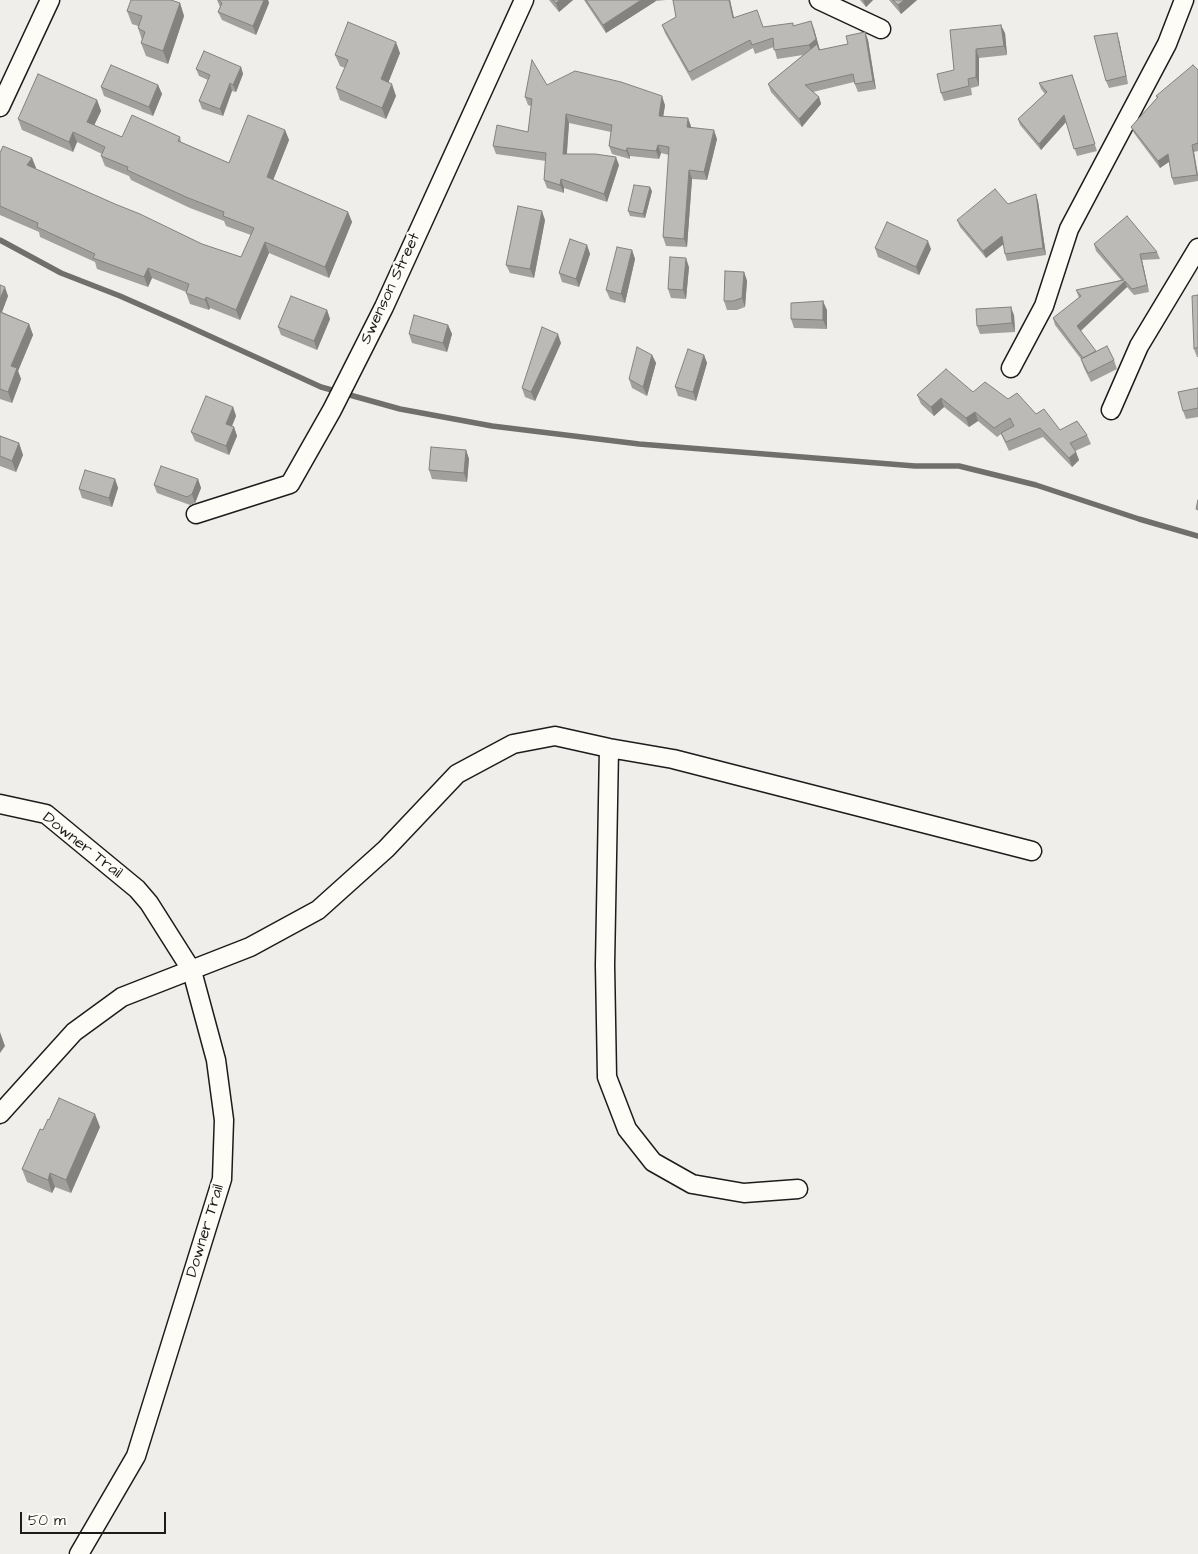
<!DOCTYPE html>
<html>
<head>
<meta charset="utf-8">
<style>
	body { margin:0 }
	#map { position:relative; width:1198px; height:1554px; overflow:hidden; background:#f0eeea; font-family:"Architects Daughter",sans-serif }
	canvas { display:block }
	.scale { position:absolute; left:20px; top:1512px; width:146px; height:22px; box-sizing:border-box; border:2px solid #1c1c1c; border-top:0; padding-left:6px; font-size:15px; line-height:18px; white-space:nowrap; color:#1c1c1c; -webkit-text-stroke:4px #fdfcf7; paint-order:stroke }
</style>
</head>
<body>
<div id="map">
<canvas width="1198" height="1554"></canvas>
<div class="scale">50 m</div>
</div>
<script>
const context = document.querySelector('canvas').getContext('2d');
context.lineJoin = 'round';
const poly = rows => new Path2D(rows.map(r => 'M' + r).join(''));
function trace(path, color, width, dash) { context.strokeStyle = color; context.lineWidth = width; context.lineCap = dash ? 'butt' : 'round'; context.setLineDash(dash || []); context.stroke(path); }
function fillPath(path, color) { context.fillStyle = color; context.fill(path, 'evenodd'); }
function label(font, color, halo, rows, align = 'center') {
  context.font = font + ' "Architects Daughter",sans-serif'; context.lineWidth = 4.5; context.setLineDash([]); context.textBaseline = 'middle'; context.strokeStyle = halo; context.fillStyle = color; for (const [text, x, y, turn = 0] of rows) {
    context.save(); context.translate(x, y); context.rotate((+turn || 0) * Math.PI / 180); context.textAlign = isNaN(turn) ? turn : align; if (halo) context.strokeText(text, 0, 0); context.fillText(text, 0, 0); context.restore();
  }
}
trace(poly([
	[0,240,61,273,120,296,179,322,321,387,400,409,492,426,639,444,915,466,959,466,1036,485,1139,519,1198,536]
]), '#706f6d', 5.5);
const street = poly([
	[819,0,881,29],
	[0,107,50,0],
	[1011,368,1044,306,1069,229,1167,44,1184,0],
	[1111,410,1139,346,1198,248],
	[196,514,290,484,332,410,384,307,524,0],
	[609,748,605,965,607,1077,627,1129,653,1162,692,1184,744,1193,798,1189],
	[0,804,46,814,137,889,149,903,192,971,216,1060,224,1120,222,1179,136,1456,79,1554],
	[0,1114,74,1032,122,997,250,947,318,910,386,849,457,774,513,744,555,736,609,748,673,759,1032,851]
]);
trace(street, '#1c1c1c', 21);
trace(street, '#fdfcf7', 18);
fillPath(poly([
	[217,0,268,0,269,3,256,35,222,20,218,12,220,7],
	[549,0,573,0,559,12],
	[584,0,666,0,656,1,606,33],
	[673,0,730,0,734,18,763,27,794,26,814,29,820,50,848,44,865,32,868,40,876,89,858,92,854,82,813,92,819,97,821,104,802,127,771,92,768,84,803,55,777,59,774,47,755,54,753,48,692,81,665,33,662,25,676,17],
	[860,0,873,0,866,7],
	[889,0,917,0,901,14],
	[180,3,184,16,168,64,146,56,141,43,142,40,138,28,138,26,132,24,127,11],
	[950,30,1005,33,1007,55,979,58,979,86,971,88,972,95,944,101,941,93,954,70],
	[1119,40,1128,84,1109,88,1106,81],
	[400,53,388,83,396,96,386,119,340,100,336,88,345,68,340,66,335,55],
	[241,67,243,74,236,92,232,91,223,116,202,109,199,101,208,80,199,76,196,69],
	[1198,70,1198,151,1194,152,1198,174,1198,181,1174,185,1172,178,1169,162,1160,168,1134,133,1131,127,1157,98,1156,96],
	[1072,75,1097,151,1077,156,1066,122,1041,150,1020,125,1018,119,1045,94,1041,89,1039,83],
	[158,85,162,94,153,116,104,96,101,87],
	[547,85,665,105,663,116,691,126,691,128,717,139,707,180,692,179,687,247,666,246,663,237,669,155,661,153,659,159,630,156,630,159,612,154,609,146,611,132,569,123,567,154,619,165,607,202,564,188,564,193,547,188,544,180,546,161,496,154,493,146,528,132,531,106,528,105,525,97],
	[97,100,101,111,94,125,122,137,180,137,181,142,229,163,285,130,289,140,273,180,348,212,352,222,329,278,269,253,240,320,210,308,209,310,190,304,186,293,186,292,152,278,148,287,97,269,95,262,40,237,39,232,0,215,0,153,32,158,36,168,36,169,202,244,241,257,251,235,226,226,224,221,190,208,131,180,129,176,105,166,101,156,102,154,77,142,73,152,22,130,18,119],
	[652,191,645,218,630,216,628,211],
	[1038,201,1046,255,1007,261,1005,254,1003,244,986,258,960,227,957,220,1008,204],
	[545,220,534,278,510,273,506,265],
	[1094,244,1157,252,1160,259,1142,260,1149,292,1134,295,1127,287,1081,331,1096,352,1114,360,1117,369,1091,382,1084,368,1081,359,1055,325,1053,318,1079,298,1076,290,1121,280,1096,251],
	[587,245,590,254,579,287,562,282,559,273],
	[875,248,931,249,919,275,878,257],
	[632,250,635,259,625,303,610,299,606,290],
	[689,267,686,299,671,298,668,289],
	[744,272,747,281,745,307,737,310,727,310,724,301],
	[0,285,8,296,2,312,29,324,33,335,18,371,21,379,12,403,0,399],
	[1198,295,1198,357,1197,357,1194,349],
	[327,310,330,319,317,350,281,335,278,327],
	[827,310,827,329,794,328,791,319],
	[1014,315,1015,332,980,334,977,326],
	[448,325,452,334,447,352,412,343,409,334],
	[561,343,535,401,525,397,522,388],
	[652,355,656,363,647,396,632,388,629,379],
	[704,355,707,363,696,401,678,396,675,387],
	[1198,388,1198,417,1186,419,1183,411],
	[973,392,1008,399,1036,414,1060,430,1087,435,1091,444,1075,451,1079,460,1072,467,1043,437,1009,451,1001,434,997,437,978,421,969,427,944,407,934,416,921,404,917,395],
	[233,407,236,416,232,426,234,427,237,436,229,455,195,441,191,432],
	[0,436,19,443,23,455,16,472,0,466],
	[466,450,469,459,467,482,432,479,429,470],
	[115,479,118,488,112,507,82,498,79,489],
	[198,479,201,488,195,503,190,505,157,493,154,485],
	[49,1120,100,1127,71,1193,55,1187,52,1193,27,1182,22,1169,43,1130]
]), '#a1a09d');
fillPath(poly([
	[264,0,268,0,269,3,256,35,253,26],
	[560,0,573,0,559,12,556,3],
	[641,0,655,0,656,1,606,33,603,25],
	[729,0,730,0,736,27,733,18],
	[863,0,873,0,866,7],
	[904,0,917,0,901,14,898,5],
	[180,3,184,16,168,64,163,51],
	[811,21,814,29,822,58,812,54,809,45],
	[1001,25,1005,33,1007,55,1004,46],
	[865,32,868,40,876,89,873,81],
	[1117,33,1119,40,1128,84,1126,76],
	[396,42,400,53,385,91,381,79],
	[976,49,979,58,979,86,976,77],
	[241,67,243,74,236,92,233,85],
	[230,83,232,91,223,116,220,109],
	[392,84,396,96,386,119,382,108],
	[158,85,162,94,153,116,149,107],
	[662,96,665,105,662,125,659,116],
	[819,97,821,104,802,127,799,119],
	[97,100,101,111,91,132,87,122],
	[566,114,569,123,566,162,563,154],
	[1064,115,1066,122,1041,150,1039,144],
	[688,118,691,126,690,136,687,127],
	[285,130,289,140,270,188,267,177],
	[714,130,717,139,707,180,704,172],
	[73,132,77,142,73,152,69,142],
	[658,145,661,153,659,159,656,151],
	[1192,145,1194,152,1198,178,1197,175],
	[627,148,630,156,630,159,626,151],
	[1168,154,1170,161,1160,168,1158,161],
	[616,157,619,165,607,202,604,194],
	[32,158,36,168,31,175,27,165],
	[689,170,692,179,687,247,684,239],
	[561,179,564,188,564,193,560,185],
	[650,187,652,191,645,218,643,214],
	[1036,194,1038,201,1046,255,1043,248],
	[542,211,545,220,534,278,530,269],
	[348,212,352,222,329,278,325,267],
	[1002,236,1005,243,986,258,983,251],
	[928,241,931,249,919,275,916,267],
	[265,242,269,253,240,320,236,310],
	[587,245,590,254,579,287,576,279],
	[632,250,635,259,625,303,621,294],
	[1140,254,1142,260,1149,292,1147,285],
	[686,258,689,267,686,299,683,290],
	[148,268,152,278,148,287,144,277],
	[744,272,747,281,745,307,742,298],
	[1125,281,1127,287,1079,332,1077,326],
	[5,287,8,296,0,317,0,299],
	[206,297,210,308,209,310,205,300],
	[823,301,827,310,827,329,823,320],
	[1011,307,1014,315,1015,332,1012,323],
	[327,310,330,319,317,350,314,341],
	[29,324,33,335,18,371,21,379,12,403,8,392,11,366],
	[448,325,452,334,447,352,443,343],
	[558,334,561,343,535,401,531,392],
	[652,355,656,363,647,396,643,387],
	[704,355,707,363,696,401,693,392],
	[941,398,944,407,934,416,931,407],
	[233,407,236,416,229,433,226,424],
	[975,412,978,421,969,427,966,418],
	[234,427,237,436,229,455,226,446],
	[19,443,23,455,16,472,12,461],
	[466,450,469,459,467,482,464,473],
	[1076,452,1079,460,1072,467,1069,458],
	[115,479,118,488,112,507,109,498],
	[198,479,201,488,195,503,192,494],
	[0,1032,5,1046,0,1053],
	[95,1114,100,1127,71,1193,66,1180],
	[50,1173,55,1187,52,1193,48,1180]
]), '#83827f');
const building = poly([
	[131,0,171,0,180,3,163,51,141,43,145,32,138,28,142,16,127,11,131,0],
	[219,0,264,0,253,26,218,12,222,3,219,0],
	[553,0,560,0,556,3,553,0],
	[586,0,641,0,603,25,586,0],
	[673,0,729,0,733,18,757,10,763,27,793,23,793,26,811,21,816,39,809,45,774,50,773,38,752,45,750,40,689,72,662,25,676,17,673,0],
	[893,0,904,0,898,5,893,0],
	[348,22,396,42,381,79,392,84,382,108,336,88,348,60,335,55,348,22],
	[1001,25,1004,46,976,49,976,77,968,79,969,86,941,93,937,74,954,70,950,30,1001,25],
	[865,32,873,81,855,84,853,74,805,85,819,97,799,119,768,84,817,44,819,50,848,44,846,36,865,32],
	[1117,33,1126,76,1106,81,1094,36,1117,33],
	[204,51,241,67,233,85,230,83,220,109,199,101,210,75,196,69,204,51],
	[532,60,547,85,575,71,621,82,662,96,659,116,688,118,687,127,714,130,704,172,689,170,684,239,663,237,669,147,658,145,656,151,627,148,626,151,609,146,612,125,566,114,563,154,595,154,616,157,604,194,561,179,560,185,544,180,546,153,493,146,497,125,528,132,532,99,525,97,532,60],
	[111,65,158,85,149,107,101,87,111,65],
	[1193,65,1198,70,1198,143,1192,145,1197,175,1172,178,1168,154,1158,161,1131,127,1158,97,1156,96,1193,65],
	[38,74,97,100,87,122,122,137,132,115,180,137,178,141,229,163,248,115,285,130,267,177,348,212,325,267,265,242,236,310,206,297,205,300,186,293,189,284,148,268,144,277,93,258,95,254,37,227,38,223,0,206,0,153,3,146,32,158,27,165,115,204,140,214,202,244,241,257,254,228,223,216,224,212,186,197,127,170,128,167,101,156,105,147,73,132,69,142,18,119,38,74],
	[1072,75,1095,144,1074,149,1064,115,1039,144,1018,119,1047,92,1039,83,1072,75],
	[634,185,650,187,643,214,628,211,634,185],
	[995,189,1008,204,1036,194,1043,248,1005,254,1002,236,983,251,957,220,995,189],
	[518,206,542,211,530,269,506,265,518,206],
	[1127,216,1157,252,1140,254,1147,285,1132,289,1125,281,1077,326,1096,351,1083,358,1053,318,1081,296,1076,290,1124,280,1094,244,1127,216],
	[887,222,928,241,916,267,875,248,887,222],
	[570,239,587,245,576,279,559,273,570,239],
	[617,247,632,250,621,294,606,290,617,247],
	[670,257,686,258,683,290,668,289,670,257],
	[725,271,744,272,742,298,733,301,724,301,725,271],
	[0,285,5,287,0,299,0,285],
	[1198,295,1198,347,1194,349,1192,296,1198,295],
	[291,296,327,310,314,341,278,327,291,296],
	[823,301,823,320,791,319,791,303,823,301],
	[1011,307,1012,323,977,326,976,309,1011,307],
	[0,312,29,324,11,366,17,368,8,392,0,389,0,312],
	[414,315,448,325,443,343,409,334,414,315],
	[542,327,558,334,531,392,522,388,542,327],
	[1107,346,1114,360,1088,373,1081,359,1107,346],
	[637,347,652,355,643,387,629,379,637,347],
	[688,349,704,355,693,392,675,387,688,349],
	[946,369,973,392,985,382,1008,399,1017,393,1036,414,1044,409,1060,430,1077,421,1087,435,1070,443,1076,452,1069,458,1040,428,1006,442,1001,433,1014,426,1010,418,994,428,975,412,966,418,941,398,931,407,917,395,946,369],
	[1198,388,1198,408,1183,411,1178,392,1198,388],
	[206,396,233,407,226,424,234,427,226,446,191,432,206,396],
	[0,436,19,443,12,461,0,456,0,436],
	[431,447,466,450,464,473,429,470,431,447],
	[161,466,198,479,192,494,187,497,154,485,161,466],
	[85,470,115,479,109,498,79,489,85,470],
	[1198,500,1198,510,1196,509,1198,500],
	[59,1098,95,1114,66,1180,50,1173,48,1180,22,1169,40,1129,43,1130,48,1119,49,1120,59,1098]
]);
fillPath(building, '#bbbab6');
trace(building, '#83827f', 1);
label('16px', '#1c1c1c', '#fdfcf7', [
	["Swenson Street",391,289,-65],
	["Downer Trail",82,846,38],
	["Downer Trail",206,1231,-73]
]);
</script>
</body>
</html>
